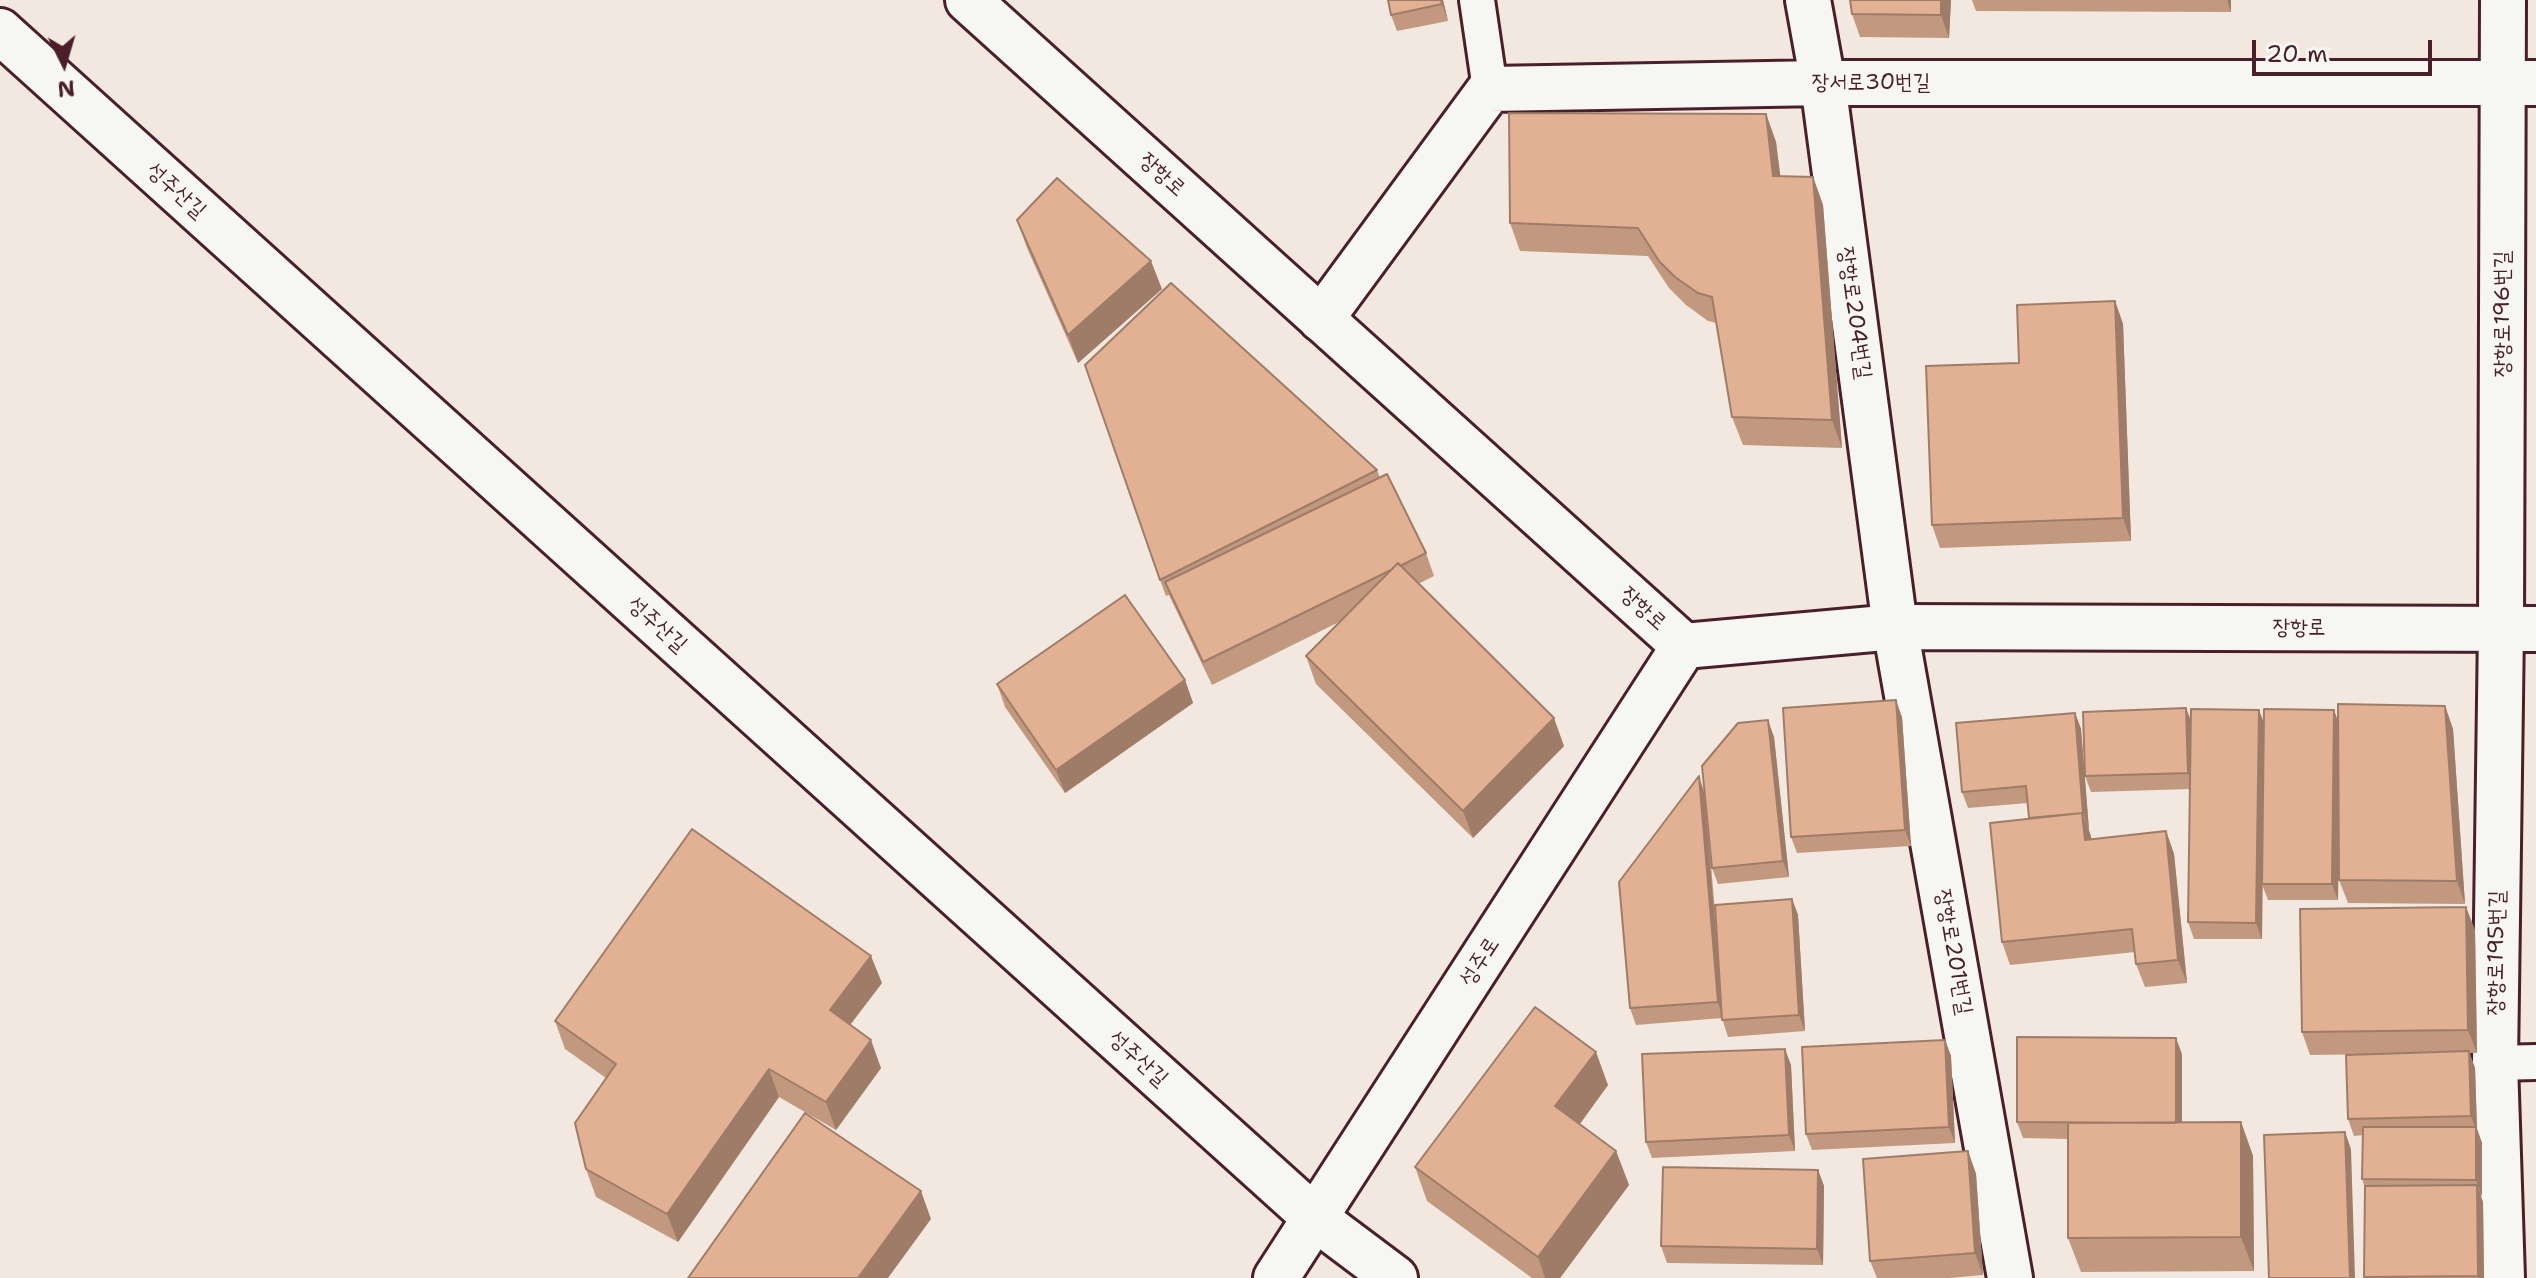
<!DOCTYPE html>
<html>
<head>
<meta charset="utf-8">
<style>
	body { margin:0 }
	#map { position:relative; width:2536px; height:1278px; overflow:hidden; background:#f2e8df; font-family:"Shantell Sans",sans-serif }
	canvas { display:block }
	.north { position:absolute; left:24px; top:24px; width:80px; height:80px; -webkit-text-stroke:6px #f6f6f2; paint-order:stroke; rotate:175deg; font-size:22px; font-weight:700; line-height:32px; text-align:center; color:#4a1f2b }
	.north::after { content:''; display:block; margin:auto; width:28px; height:36px; background:#4a1f2b; clip-path:polygon(50% 0,100% 100%,50% 72%,0 100%) }
	.scale { position:absolute; left:2252px; top:40px; width:180px; height:36px; box-sizing:border-box; border:4px solid #4a1f2b; border-top:0; padding-left:10px; font-size:24px; line-height:28px; white-space:nowrap; color:#4a1f2b; -webkit-text-stroke:6px #f6f6f2; paint-order:stroke }
</style>
</head>
<body>
<div id="map">
<canvas width="2536" height="1278"></canvas>
<div class="north">N</div>
<div class="scale">20 m</div>
</div>
<script>
const context = document.querySelector('canvas').getContext('2d');
context.lineJoin = 'round';
const poly = rows => new Path2D(rows.map(r => 'M' + r).join(''));
function trace(path, color, width, dash) { context.strokeStyle = color; context.lineWidth = width; context.lineCap = dash ? 'butt' : 'round'; context.setLineDash(dash || []); context.stroke(path); }
function fillPath(path, color) { context.fillStyle = color; context.fill(path, 'evenodd'); }
function label(font, color, halo, rows, align = 'center') {
  context.font = font + ' "Shantell Sans","Poor Story",sans-serif'; context.lineWidth = 8; context.setLineDash([]); context.textBaseline = 'middle'; context.strokeStyle = halo; context.fillStyle = color; for (const [text, x, y, turn = 0] of rows) {
    context.save(); context.translate(x, y); context.rotate((+turn || 0) * Math.PI / 180); context.textAlign = isNaN(turn) ? turn : align; if (halo) context.strokeText(text, 0, 0); context.fillText(text, 0, 0); context.restore();
  }
}
const lane = poly([
	[1477,0,1490,89],
	[2495,1063,2536,1062]
]);
const street = poly([
	[1808,0,1823,83,1895,627,2010,1278],
	[0,31,1315,1218,1395,1278],
	[1321,319,1490,89,1823,83,2536,83],
	[2502,1278,2495,1063,2501,628,2503,0]
]);
const secondary = poly([
	[968,0,1684,646,1895,627,2536,629],
	[1276,1278,1684,646]
]);
trace(lane, '#4a1f2b', 40);
trace(street, '#4a1f2b', 50);
trace(secondary, '#4a1f2b', 50);
trace(lane, '#f6f6f2', 34);
trace(street, '#f6f6f2', 44);
trace(secondary, '#f6f6f2', 44);
fillPath(poly([
	[1443,0,1448,21,1397,31,1391,15],
	[1850,0,1951,0,1949,38,1860,37,1852,14],
	[1972,0,2231,0,2231,12,1976,11],
	[1766,114,1776,142,1780,176,1813,177,1823,205,1842,448,1743,445,1732,417,1717,323,1708,321,1686,305,1669,288,1648,256,1520,251,1510,223],
	[1017,220,1162,289,1078,363,1027,248],
	[2115,301,2123,324,2131,541,1940,548,1932,525,2019,363],
	[1377,470,1380,478,1426,553,1434,576,1418,584,1564,746,1473,838,1316,684,1306,656,1339,622,1212,685,1169,595,1166,596,1160,580],
	[1185,680,1193,703,1065,793,1005,707,997,684],
	[2445,706,2453,729,2465,904,2348,903,2339,880,2339,804,2338,900,2268,900,2263,887,2262,939,2194,939,2188,922,2190,789,2091,792,2085,776,2186,708,2191,721,2259,710,2264,724,2338,722],
	[2075,713,2081,729,2089,830,2091,839,2166,831,2174,854,2187,983,2145,987,2136,964,2135,952,2010,965,2002,942,2029,818,2028,803,1968,808,1962,792],
	[1902,717,1911,846,1797,853,1791,837],
	[1774,737,1789,877,1718,884,1712,868,1705,794,1718,947,1792,899,1798,915,1805,1031,1728,1037,1722,1018,1636,1025,1630,1008,1704,792],
	[2475,930,2477,1053,2469,1053,2475,1068,2477,1129,2482,1143,2481,1197,2483,1202,2484,1278,2365,1278,2365,1188,2362,1179,2363,1135,2354,1136,2348,1119,2384,1054,2310,1055,2302,1032],
	[882,983,850,1025,881,1068,836,1130,779,1097,678,1242,596,1197,586,1169,606,1078,565,1049,555,1021],
	[1945,1040,1951,1056,1955,1143,1812,1150,1806,1134],
	[2182,1054,2182,1123,2241,1122,2253,1156,2254,1271,2081,1272,2068,1238,2068,1139,2023,1138,2017,1122],
	[1791,1065,1795,1151,1652,1158,1646,1142],
	[1608,1085,1580,1124,1616,1151,1629,1185,1560,1278,1532,1278,1427,1201,1415,1167],
	[1968,1151,1976,1174,1983,1275,1950,1278,1877,1278,1870,1261],
	[1818,1170,1824,1186,1823,1265,1667,1263,1661,1246]
]), '#c2987f');
fillPath(poly([
	[1441,0,1443,0,1448,21,1442,4],
	[1941,0,1951,0,1949,38,1941,15],
	[2227,0,2231,0,2231,12],
	[1766,114,1776,142,1784,204,1773,176],
	[1813,177,1823,205,1842,448,1832,420],
	[1151,261,1162,289,1078,363,1068,335],
	[2115,301,2123,324,2131,541,2123,518],
	[1185,680,1193,703,1065,793,1056,770],
	[1896,700,1902,717,1911,846,1905,830],
	[2445,706,2453,729,2465,904,2457,881],
	[2186,708,2192,724,2194,789,2188,773],
	[2259,710,2265,726,2262,884,2262,939,2256,923],
	[2334,710,2340,726,2338,900,2332,884],
	[2075,713,2081,729,2089,830,2083,813],
	[1554,718,1564,746,1473,838,1463,811],
	[1768,720,1774,737,1789,877,1783,861],
	[1699,776,1704,792,1723,1018,1718,1002],
	[2082,813,2091,836,2093,862,2085,840],
	[2166,831,2174,854,2187,983,2178,960],
	[1792,899,1798,915,1805,1031,1799,1015],
	[2466,907,2475,930,2477,1053,2468,1030],
	[871,956,882,983,840,1038,830,1010],
	[2176,1038,2182,1054,2182,1140,2176,1123],
	[871,1040,881,1068,836,1130,826,1102],
	[1945,1040,1951,1056,1955,1143,1949,1127],
	[1785,1049,1791,1065,1795,1151,1789,1135],
	[2469,1051,2475,1068,2477,1129,2482,1143,2482,1197,2476,1180,2476,1130,2471,1116],
	[1596,1052,1608,1085,1568,1140,1555,1106],
	[769,1069,779,1097,678,1242,667,1214],
	[2241,1122,2253,1156,2254,1271,2241,1237],
	[2345,1132,2351,1149,2355,1278,2350,1278],
	[1616,1151,1629,1185,1560,1278,1545,1278,1538,1257],
	[1968,1151,1976,1174,1983,1275,1975,1253],
	[1818,1170,1824,1186,1823,1265,1817,1249],
	[2477,1185,2483,1202,2484,1278,2478,1278,2478,1276],
	[921,1191,931,1219,888,1278,858,1278]
]), '#9e7c68');
const building = poly([
	[1388,0,1441,0,1442,4,1391,15,1388,0],
	[1850,0,1941,0,1941,15,1852,14,1850,0],
	[1509,113,1766,114,1773,176,1813,177,1832,420,1732,417,1712,297,1698,293,1675,277,1659,261,1638,228,1510,223,1509,113],
	[1057,178,1151,261,1068,335,1017,220,1057,178],
	[1171,283,1377,470,1160,580,1085,365,1171,283],
	[2115,301,2123,518,1932,525,1926,366,2019,363,2017,305,2115,301],
	[1387,474,1426,553,1400,566,1398,563,1391,570,1203,662,1165,582,1387,474],
	[1398,563,1554,718,1463,811,1306,656,1398,563],
	[1125,595,1185,680,1056,770,997,684,1125,595],
	[1896,700,1905,830,1791,837,1783,708,1896,700],
	[2338,704,2445,706,2457,881,2339,880,2338,704],
	[2186,708,2188,773,2085,776,2083,712,2186,708],
	[2191,709,2259,710,2256,923,2188,922,2191,709],
	[2264,709,2334,710,2332,884,2262,884,2264,709],
	[2075,713,2083,813,2029,818,2026,786,1962,792,1956,723,2075,713],
	[1768,720,1783,861,1712,868,1702,766,1738,723,1768,720],
	[1699,776,1718,1002,1630,1008,1619,882,1699,776],
	[2082,813,2085,840,2166,831,2178,960,2136,964,2132,929,2002,942,1990,823,2082,813],
	[692,829,871,956,830,1010,871,1040,826,1102,769,1069,667,1214,586,1169,575,1123,616,1064,555,1021,692,829],
	[1792,899,1799,1015,1722,1020,1715,905,1792,899],
	[2466,907,2468,1030,2302,1032,2300,909,2466,907],
	[1535,1007,1596,1052,1555,1106,1616,1151,1538,1257,1415,1167,1535,1007],
	[2017,1037,2176,1038,2176,1123,2017,1122,2017,1037],
	[1945,1040,1949,1127,1806,1134,1802,1047,1945,1040],
	[1785,1049,1789,1135,1646,1142,1642,1054,1785,1049],
	[2469,1051,2471,1116,2348,1119,2346,1055,2469,1051],
	[805,1113,921,1191,858,1278,688,1278,805,1113],
	[2241,1122,2241,1237,2068,1238,2068,1123,2241,1122],
	[2363,1127,2476,1127,2476,1180,2362,1179,2363,1127],
	[2345,1132,2350,1278,2269,1278,2264,1135,2345,1132],
	[1968,1151,1975,1253,1870,1261,1863,1159,1968,1151],
	[1663,1167,1818,1170,1817,1249,1661,1246,1663,1167],
	[2477,1185,2478,1276,2364,1277,2365,1186,2477,1185]
]);
fillPath(building, '#e2b194');
trace(building, '#9e7c68', 2);
label('22px', '#4a1f2b', '#f6f6f2', [
	["장서로30번길",1871,83],
	["장항로",1162,175,42],
	["성주산길",176,191,42],
	["장항로204번길",1854,313,82],
	["장항로196번길",2503,314,-90],
	["장항로",1643,609,42],
	["성주산길",657,625,42],
	["장항로",2299,628],
	["장항로201번길",1953,952,80],
	["장항로195번길",2497,953,-89],
	["성주로",1480,962,-57],
	["성주산길",1138,1059,42]
]);
</script>
</body>
</html>
